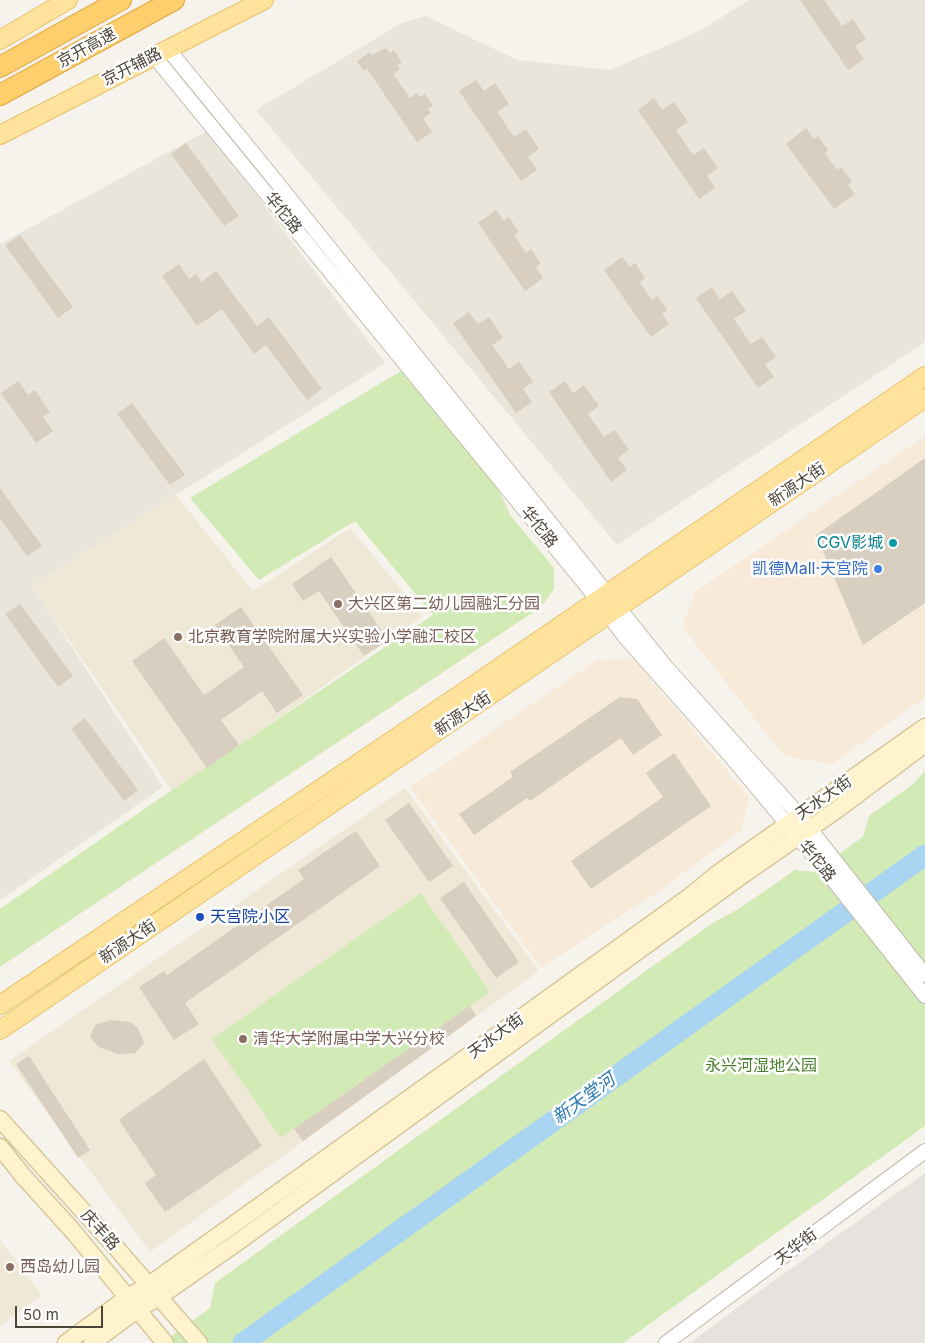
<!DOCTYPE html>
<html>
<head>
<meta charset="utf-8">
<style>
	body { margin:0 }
	#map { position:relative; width:925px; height:1343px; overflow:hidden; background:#f6f3ec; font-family:Inter,sans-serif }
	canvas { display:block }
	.scale { position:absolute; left:15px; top:1306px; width:88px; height:22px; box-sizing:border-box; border:2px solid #4b4439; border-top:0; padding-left:6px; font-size:15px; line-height:18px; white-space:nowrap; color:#4b4439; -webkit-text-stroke:4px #fff; paint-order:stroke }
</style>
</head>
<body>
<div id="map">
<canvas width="925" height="1343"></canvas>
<div class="scale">50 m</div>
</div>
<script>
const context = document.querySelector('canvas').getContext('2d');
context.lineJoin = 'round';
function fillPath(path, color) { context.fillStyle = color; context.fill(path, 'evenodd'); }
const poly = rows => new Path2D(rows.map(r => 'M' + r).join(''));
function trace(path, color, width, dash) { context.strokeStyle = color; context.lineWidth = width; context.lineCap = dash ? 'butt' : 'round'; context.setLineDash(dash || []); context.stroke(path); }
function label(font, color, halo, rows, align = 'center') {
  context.font = font + ' Inter,"Noto Sans SC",sans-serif'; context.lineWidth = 5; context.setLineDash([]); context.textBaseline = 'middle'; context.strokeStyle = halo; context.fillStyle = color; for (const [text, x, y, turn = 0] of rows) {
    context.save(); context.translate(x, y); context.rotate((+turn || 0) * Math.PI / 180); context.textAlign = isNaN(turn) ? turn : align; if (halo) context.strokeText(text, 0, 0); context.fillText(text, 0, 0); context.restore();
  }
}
fillPath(poly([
	[749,0,925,0,925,342,617,545,256,110,400,24,426,16,517,60,610,70,700,31],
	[207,131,385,363,32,586,163,787,0,900,0,244]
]), '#eae5da');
fillPath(poly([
	[925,436,925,697,832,764,784,756,682,627,696,591],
	[634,659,749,797,742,830,684,872,668,885,541,968,410,787,597,660]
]), '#f7ead8');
fillPath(poly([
	[925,1173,925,1343,690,1343,750,1298]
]), '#e6e2dd');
fillPath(poly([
	[176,495,253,591,350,528,423,616,173,792,32,586],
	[405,788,539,971,150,1252,9,1061],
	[0,1240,42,1295,0,1326]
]), '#efe8d6');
fillPath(poly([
	[406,368,486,464,511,516,554,568,554,589,541,607,0,967,0,909,163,796,433,615,355,521,259,580,190,498],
	[925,771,925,1126,623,1343,162,1343,210,1308,215,1283,711,924,740,908,795,870,813,872,863,837,869,816,913,784],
	[421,893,490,992,281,1138,212,1039]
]), '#d2eab5');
trace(poly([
	[243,1343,925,855]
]), '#a9d4f2', 21);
fillPath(poly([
	[800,0,824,0,842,26,853,19,866,39,855,46,864,59,848,70],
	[386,48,390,53,394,50,402,62,398,65,400,69,393,74,410,98,417,93,420,97,425,94,433,106,428,109,431,113,423,118,432,132,417,142,367,69,364,71,357,61,370,52,372,55],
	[476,80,484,91,495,83,509,104,497,112,514,137,526,129,539,149,528,157,537,170,521,181,459,91],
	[654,98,662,110,674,102,688,122,676,130,693,155,704,148,718,168,707,176,715,188,699,199,638,110],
	[806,128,814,139,818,136,828,150,825,153,837,170,841,167,852,182,848,185,855,194,834,209,786,144],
	[186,143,239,216,224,226,171,154],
	[496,210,504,221,509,217,519,232,514,235,526,253,531,249,541,264,536,267,543,278,525,291,478,223],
	[20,235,73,307,58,318,5,245],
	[622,257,630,267,635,263,645,278,640,282,652,300,657,296,667,310,662,314,669,324,651,337,604,270],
	[179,264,189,279,196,274,201,282,216,271,257,326,269,317,322,389,307,400,266,345,254,354,222,309,197,326,162,276],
	[712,287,720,299,732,291,746,311,734,319,751,344,762,337,776,357,765,364,774,377,758,388,696,298],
	[469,312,478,324,489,317,503,338,492,345,509,369,519,361,533,382,523,389,532,402,516,413,453,323],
	[18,381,28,395,35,390,50,412,43,417,53,431,36,443,1,393],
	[565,381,573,393,584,385,599,406,588,414,604,437,615,430,629,450,618,458,627,470,611,482,549,392],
	[132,403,185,475,170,485,117,414],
	[925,458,925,603,863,645,816,535],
	[0,488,42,546,27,556,0,519],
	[331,557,388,640,364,656,319,591,303,601,292,584],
	[20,604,73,676,58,687,5,614],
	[241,607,303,695,277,713,262,691,221,720,239,745,207,768,132,661,164,638,204,695,244,667,215,625],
	[620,697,637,699,662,735,633,755,621,738,530,801,527,798,474,835,459,814,513,777,510,772],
	[85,718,138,790,124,801,71,729],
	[674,753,711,806,591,889,571,861,663,797,646,773],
	[409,803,453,866,429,882,385,820],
	[356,831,380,866,185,1003,199,1024,174,1040,139,987,164,971,167,975,304,879,298,870],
	[464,882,519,962,496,978,440,898],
	[470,1006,476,1016,303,1141,294,1129],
	[111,1020,130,1022,138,1028,144,1043,135,1053,118,1054,99,1047,90,1037,95,1025],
	[29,1056,90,1150,78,1158,16,1064],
	[204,1059,262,1146,165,1212,145,1183,156,1175,119,1120]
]), '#d8cfc1');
const tertiary = poly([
	[168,49,262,164,666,667,799,815,925,975],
	[154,56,590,590,625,637,728,753,826,871,925,996],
	[666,1343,925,1151]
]);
const secondary = poly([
	[0,1119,119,1251,199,1343],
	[0,1147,23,1176,72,1230,165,1343],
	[66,1343,128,1297,149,1285,272,1197,689,897,717,874,925,727],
	[92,1343,138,1309,159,1297,242,1239,737,879,838,809,925,744]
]);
const primary = poly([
	[0,40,68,0],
	[0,135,264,0],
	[0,1005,455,698,925,376],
	[0,1030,925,398]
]);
const motorway = poly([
	[0,67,121,0],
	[0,95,174,0]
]);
trace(tertiary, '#c2bbae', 16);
trace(secondary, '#d6c79b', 19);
trace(primary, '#e6c16a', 20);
trace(motorway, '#e0a43c', 22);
trace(tertiary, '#fff', 14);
trace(secondary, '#fff3cd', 16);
trace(primary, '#ffe39c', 18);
trace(motorway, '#ffcf6e', 20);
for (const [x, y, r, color] of [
	[893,543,5,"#0f9aa8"],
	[878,569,5,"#3f7fe0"],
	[338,604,5,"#8d6e63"],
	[178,637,5,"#8d6e63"],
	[200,917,5,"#1a4fb4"],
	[243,1039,5,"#8d6e63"],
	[10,1267,5,"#8d6e63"]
]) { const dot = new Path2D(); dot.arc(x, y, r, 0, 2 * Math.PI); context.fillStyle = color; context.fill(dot); trace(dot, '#fff', 2); }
label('16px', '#4b4439', '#fff', [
	["京开高速",87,48,-29],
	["京开辅路",132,67,-27],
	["华佗路",283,213,51],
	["新源大街",797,485,-34],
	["华佗路",539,527,51],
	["新源大街",463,714,-34],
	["天水大街",824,798,-35],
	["华佗路",817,861,51],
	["新源大街",128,942,-34],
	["天水大街",496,1036,-36],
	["庆丰路",100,1230,48],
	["天华街",796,1247,-37]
]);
label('16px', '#0d838f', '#fff', [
	["CGV影城",883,543]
], 'right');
label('16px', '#366cbe', '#fff', [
	["凯德Mall·天宫院",868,569]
], 'right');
label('16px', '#785e54', '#fff', [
	["大兴区第二幼儿园融汇分园",348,604],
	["北京教育学院附属大兴实验小学融汇校区",188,637],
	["清华大学附属中学大兴分校",253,1039],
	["西岛幼儿园",20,1267]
], 'left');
label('16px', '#164399', '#fff', [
	["天宫院小区",210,917]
], 'left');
label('16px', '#4a7f2a', '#fff', [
	["永兴河湿地公园",761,1066]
]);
label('italic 18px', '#2e7ab2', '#fff', [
	["新天堂河",584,1099,-36]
]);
</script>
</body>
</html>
